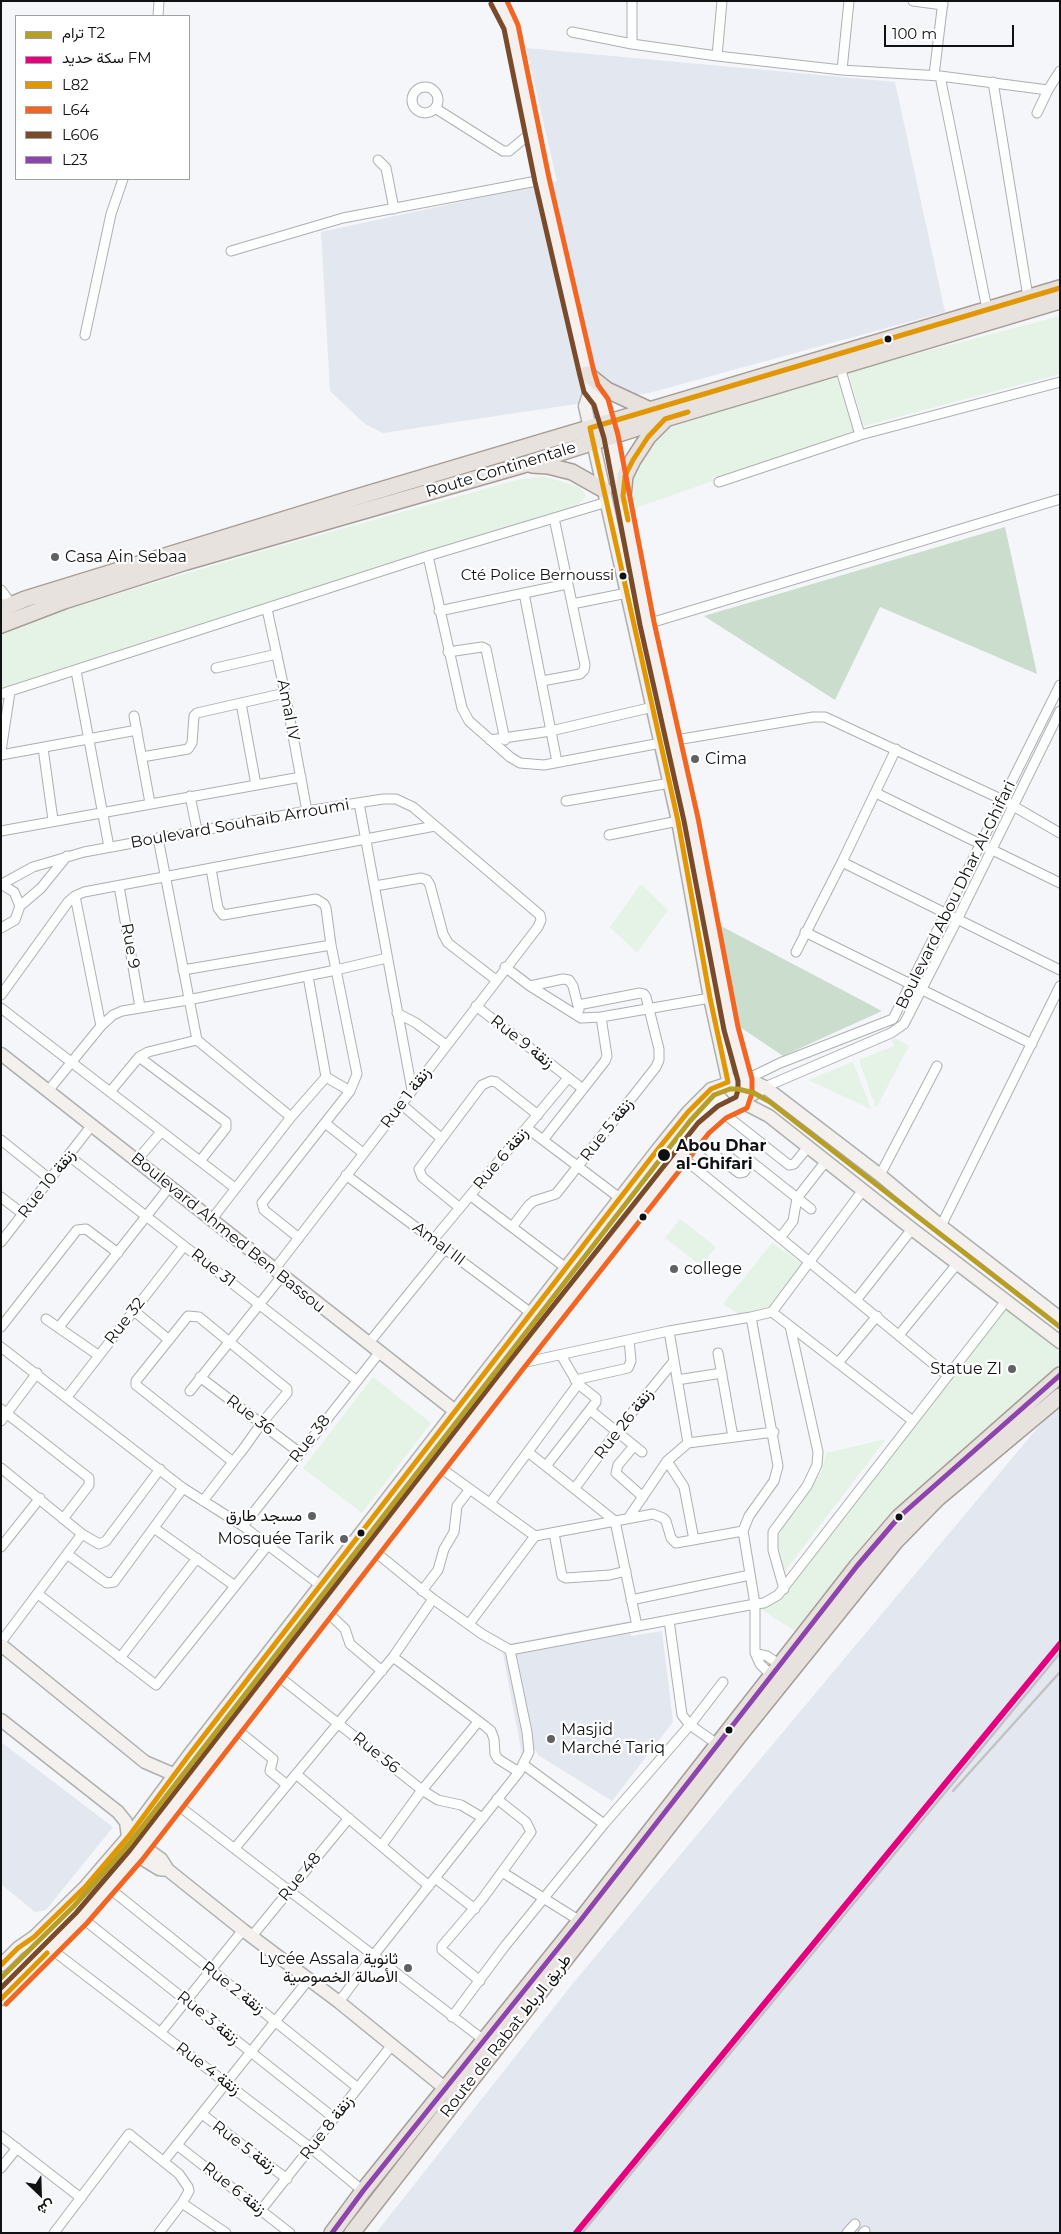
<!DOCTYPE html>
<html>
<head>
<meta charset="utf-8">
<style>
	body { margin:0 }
	#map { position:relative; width:1061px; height:2234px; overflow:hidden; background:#f4f6f9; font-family:Montserrat,Vazirmatn,sans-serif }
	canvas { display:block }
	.frame { position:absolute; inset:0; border:2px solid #101113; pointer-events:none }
	.legend { position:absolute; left:15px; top:15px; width:175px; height:165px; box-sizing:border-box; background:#fff; border:1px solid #9fa0a1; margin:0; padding:6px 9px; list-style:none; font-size:15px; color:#101113 }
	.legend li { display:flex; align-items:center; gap:10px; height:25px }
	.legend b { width:25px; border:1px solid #9fa0a1 }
	.north { position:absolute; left:15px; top:2169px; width:50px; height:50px; -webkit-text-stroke:4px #fff; paint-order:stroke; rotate:156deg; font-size:14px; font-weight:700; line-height:20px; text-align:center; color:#101113 }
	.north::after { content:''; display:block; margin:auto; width:18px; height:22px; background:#101113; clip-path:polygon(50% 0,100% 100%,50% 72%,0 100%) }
	.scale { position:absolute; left:884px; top:25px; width:130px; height:22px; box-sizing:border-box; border:2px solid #101113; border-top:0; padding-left:6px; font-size:15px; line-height:18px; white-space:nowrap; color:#101113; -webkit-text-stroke:4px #fff; paint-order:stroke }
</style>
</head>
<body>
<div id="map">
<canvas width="1061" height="2234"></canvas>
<div class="frame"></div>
<ul class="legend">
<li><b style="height:6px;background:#b79e27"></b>ترام T2</li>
<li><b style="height:6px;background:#e5007d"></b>سكة حديد FM</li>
<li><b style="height:6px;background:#e09702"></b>L82</li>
<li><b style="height:6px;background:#f26522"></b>L64</li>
<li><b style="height:6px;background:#7a4b2a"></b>L606</li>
<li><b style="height:6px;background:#8e44ad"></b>L23</li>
</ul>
<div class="north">ش</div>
<div class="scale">100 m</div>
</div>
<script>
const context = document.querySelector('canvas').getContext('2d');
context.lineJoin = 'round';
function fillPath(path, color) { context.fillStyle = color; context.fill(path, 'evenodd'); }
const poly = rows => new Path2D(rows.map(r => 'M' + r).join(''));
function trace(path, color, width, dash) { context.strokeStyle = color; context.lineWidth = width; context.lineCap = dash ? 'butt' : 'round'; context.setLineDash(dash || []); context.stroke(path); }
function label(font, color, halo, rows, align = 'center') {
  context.font = font + ' Montserrat,Vazirmatn,sans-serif'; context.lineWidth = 4.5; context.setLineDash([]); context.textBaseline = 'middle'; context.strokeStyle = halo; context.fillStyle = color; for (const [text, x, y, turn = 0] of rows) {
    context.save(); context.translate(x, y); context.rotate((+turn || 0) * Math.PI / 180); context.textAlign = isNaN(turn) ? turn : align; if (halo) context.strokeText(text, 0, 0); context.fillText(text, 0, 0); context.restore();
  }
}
fillPath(poly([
	[526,48,895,82,945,312,649,393,383,433,365,424,330,391,321,232,557,181],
	[1060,1404,1060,2233,376,2233,574,1982,1049,1414],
	[629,1621,631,1636,662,1631,673,1722,612,1801,538,1755,536,1750,522,1755,503,1654,508,1644],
	[1,1742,113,1827,46,1910,35,1912,1,1884]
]), '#e3e7ef');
fillPath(poly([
	[1060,316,1060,374,864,426,848,372],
	[837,377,854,431,633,509,629,482,666,426],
	[543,476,580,487,586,496,576,507,1,691,1,631,9,626,259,552,517,480],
	[641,884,668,910,637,953,610,927],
	[897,1039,909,1046,876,1108,859,1060,894,1046,892,1040],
	[853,1062,871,1109,808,1080],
	[680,1219,716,1247,701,1266,665,1238],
	[772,1243,802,1263,772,1312,739,1314,723,1304],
	[1006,1301,1060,1344,1060,1369,944,1466,895,1513,795,1631,759,1608,781,1584],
	[373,1377,431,1423,362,1513,303,1468],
	[886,1439,785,1571,777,1543,783,1524,822,1471,826,1453]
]), '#e4f3e5');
fillPath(poly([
	[1005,527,1037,674,880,607,835,700,704,616],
	[719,925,882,1011,783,1056,740,1027]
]), '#cbdecd');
const street = poly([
	[913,1,943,5],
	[158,16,159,1],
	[572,32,632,44,717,56,842,70,940,76,1048,90,1060,71],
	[632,44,632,1],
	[717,56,722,1],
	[842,70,849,1],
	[934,75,943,1],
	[940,76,987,309],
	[993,82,1028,297],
	'412 100a13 13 0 1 1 26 0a13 13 0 1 1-26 0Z',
	[435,108,503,151,509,151,532,132],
	[1037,113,1048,90],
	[378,160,386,168,394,209],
	[231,251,343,218,542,180],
	[85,335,111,214,123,179],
	[840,367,860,435],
	[719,482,860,435,1060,382],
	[428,556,462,708,469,721,510,757,520,763,544,765,682,739,813,717,825,717,1003,800,1060,833],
	[1,590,12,605],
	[524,593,557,762],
	[572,604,627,593],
	[267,609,285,693,307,811],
	[439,611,567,584],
	[647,624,1060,499],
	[448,652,482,647,486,649,505,740],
	[216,668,277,654],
	[76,671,109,847],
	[542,681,580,674,584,670,585,665,554,518],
	[1,694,428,556,607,502],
	[241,703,256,785],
	[134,716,150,803],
	[490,740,551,731,653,707],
	[43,748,53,820],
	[1,751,10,692],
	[1,755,137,730],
	[142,757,188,749,192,743,194,716,197,713,285,693],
	[876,793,1060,883],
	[190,796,197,830],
	[566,801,670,783],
	[359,803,412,1090],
	[1,831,301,777],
	[609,835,678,821],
	[158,838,197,1040,291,1117],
	[842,862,1060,970],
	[211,869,218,908,223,915,316,899,324,904,326,908,331,945,357,1074,350,1091,262,1203,264,1210,299,1238],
	[1,884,14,892,20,906,15,920,1,928],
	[2,884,33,867,84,852,307,811,383,799,396,799,413,807,540,915,541,920,538,927,274,1270],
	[119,886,140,1007],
	[375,886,421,878,427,880,430,885,443,934,448,943,496,980],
	[75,896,101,1026],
	[20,906,41,888,67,856],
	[805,932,1032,1044],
	[796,952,842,862,896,749],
	[505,967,530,986,581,1018,601,1017,710,998],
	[183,970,331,945],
	[308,976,326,1077,350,1091],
	[530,986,563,979,569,980,573,986,579,1010],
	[1,995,68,902,75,896,84,892,435,826],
	[476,1006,583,1089],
	[1,1008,235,1188],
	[397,1013,416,1023,446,1045],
	[139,1057,226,1122,226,1128,200,1161],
	[745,1080,780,1063,893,1019,1060,685],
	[765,1087,891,1033,904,1024,957,920,1060,711],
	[48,1091,101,1026,113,1015,122,1011,188,1000,336,970,387,958],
	[110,1092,139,1057,148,1052,197,1040],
	[401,1104,441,1138],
	[722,1112,789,1165,794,1164,808,1147],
	[325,1123,363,1153],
	[527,1128,621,1199],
	[1,1140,51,1180],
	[543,1140,605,1061,607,1056,601,1017],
	[695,1140,739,1173,744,1172,751,1162],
	[738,1151,811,1209],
	[69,1156,356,1380],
	[682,1157,948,1376],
	[137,1160,161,1132],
	[346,1175,531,1313],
	[880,1175,937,1066],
	[471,1196,566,1268],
	[1,1197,23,1214],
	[460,1208,422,1177,419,1169,482,1085,491,1081,496,1082,538,1115],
	[212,1219,291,1117,326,1077],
	[941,1226,1060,986],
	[512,1227,529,1205,534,1201,556,1194,656,1067,659,1060,659,1049,646,997,644,994,640,993,578,1005],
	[780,1238,793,1221,797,1198,826,1161],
	[433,1240,568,1078],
	[1,1242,92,1125],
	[857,1299,912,1229],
	[133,1310,169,1340],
	[772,1312,913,1421],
	[751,1317,772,1312,863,1190],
	[46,1319,98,1355],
	[1,1327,77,1230,86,1229,118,1253],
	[59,1327,170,1186],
	[899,1335,957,1264],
	[368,1344,445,1249],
	[1,1347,183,1488,243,1526,320,1585],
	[718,1353,733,1437],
	[838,1363,877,1316],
	[517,1364,669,1331,751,1317,778,1466,774,1481,749,1516,743,1531,755,1604,755,1653,760,1664,774,1678],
	[200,1377,300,1453],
	[575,1380,628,1368,631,1361,629,1340],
	[677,1380,722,1373],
	[190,1391,282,1276],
	[67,1397,184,1246],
	[1,1409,89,1478,89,1485,63,1519],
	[590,1410,642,1452],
	[1,1421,37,1373],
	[688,1443,774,1432],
	[634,1446,618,1465,616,1473,643,1497],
	[528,1452,615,1521,637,1626],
	[667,1461,684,1487,694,1540],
	[438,1466,535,1536,653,1514,663,1518,666,1521,671,1538,676,1543,743,1531],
	[546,1466,596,1402,596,1398,578,1384],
	[1,1468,82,1534,99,1544,106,1541,160,1469],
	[575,1488,617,1431,674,1361],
	[203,1501,233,1462,244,1448,261,1424,287,1393,287,1389,199,1317,188,1316,136,1381,136,1385,233,1462],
	[490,1503,578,1384,561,1355],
	[629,1517,667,1461,688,1443,669,1331],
	[243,1526,379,1353],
	[154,1528,235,1586],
	[554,1533,562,1576,566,1578,610,1575,626,1571],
	[1,1547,40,1498],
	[67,1554,101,1579,107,1583,114,1582,183,1488],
	[784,1589,773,1550,773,1532,807,1486,817,1465,818,1452,790,1326],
	[422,1591,438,1570,444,1549,454,1532,457,1506,470,1489],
	[38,1594,156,1685,268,1545],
	[631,1600,750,1575],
	[326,1611,345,1629,350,1644,382,1671],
	[669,1620,682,1715,690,1725,717,1744],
	[469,1624,535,1536],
	[1,1642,82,1534],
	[510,1650,755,1604,764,1603,778,1595,1006,1301],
	[755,1653,767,1656,783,1667],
	[393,1657,485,1726,491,1731,494,1739,495,1754,498,1759,519,1772],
	[120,1658,197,1558],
	[277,1675,422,1790,438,1800,461,1805,483,1818],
	[235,1728,273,1759,270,1771,287,1785],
	[524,1765,604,1824],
	[296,1774,429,1886],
	[175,1803,485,2041],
	[382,1845,422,1790,478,1722],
	[235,1848,393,1657,433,1599],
	[502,1872,580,1921],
	[435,1878,475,1909],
	[109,1888,358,2088],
	[82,1918,334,2118],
	[252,1936,349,1818],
	[51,1949,311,2148,363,2191],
	[480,1981,442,1950,442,1946,483,1898,531,1832,526,1822,497,1799],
	[339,2002,373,1956,519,1772,529,1752,527,1732,510,1650,482,1634,433,1599,373,1550],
	[452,2017,505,1946,604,1824,690,1725,723,1682],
	[161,2032,243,1930],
	[202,2114,287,2179],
	[1,2136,81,2198],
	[177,2145,290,2233],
	[164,2161,309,1979],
	[1,2168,17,2148],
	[182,2203,226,2233],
	[261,2210,392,2045],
	[54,2233,129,2134,179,2174,188,2187,189,2191,182,2203,159,2233],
	[847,2233,855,2224],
	[863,2233,865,2231]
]);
const secondary = poly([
	[498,1,511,26,542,180,587,374,591,388,601,402,611,436,647,624,691,819,731,1029,745,1080,745,1088],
	[591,388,585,406,678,821,710,998,730,1089,742,1102,769,1116,912,1229,1060,1342],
	[1,1054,455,1411],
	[1,1645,145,1762,182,1778,186,1790],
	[1,1720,118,1812,126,1822,129,1844,133,1853,159,1869,168,1870],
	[143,1846,161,1859,168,1870,243,1930,339,2002,452,2094],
	[1,1965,18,1948,34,1937,86,1886,129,1836,189,1755,658,1149,688,1112,711,1089,738,1080,752,1081,765,1087,880,1175,941,1226,1060,1318],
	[1,1999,82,1918,136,1855,517,1364,631,1222,704,1128,722,1112,765,1087]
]);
const primary = poly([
	[587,374,607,390,650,410],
	[532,465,548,466,572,472,604,490],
	[623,496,625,476,633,460,648,437,664,421],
	[1,609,25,599,350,499,1060,288],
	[1,625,64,601,186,562,523,465,665,419,1060,301],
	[332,2233,363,2191,580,1921,857,1566,899,1517,1060,1375],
	[352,2233,739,1736,895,1542,938,1498,1060,1396]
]);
trace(street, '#aeafb1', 11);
trace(secondary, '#aeafb1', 15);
trace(primary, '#a79d97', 18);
trace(street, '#fdfefe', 9);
trace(secondary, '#f3f0ee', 12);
trace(primary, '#e8e2de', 15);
trace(poly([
	[953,1791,1060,1672],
	[582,2233,1060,1653]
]), '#c2c2c3', 2.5);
trace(poly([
	[628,520,623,496,625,476,633,460,648,437,665,419,688,412],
	[1,1965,18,1948,34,1937,86,1886,129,1836,189,1755,658,1149,688,1112,711,1089,728,1082,710,998,678,821,590,428,1060,288],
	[1,1999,47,1953]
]), '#e09702', 5);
trace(poly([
	[6,2004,87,1923,142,1860,523,1369,709,1133,726,1118,747,1108,752,1093,752,1079,738,1027,698,818,654,622,618,435,608,399,598,385,594,372,549,178,518,25,507,1]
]), '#f26522', 5);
trace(poly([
	[1,1988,76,1913,130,1850,511,1359,698,1123,718,1106,736,1097,738,1090,738,1081,724,1030,684,821,640,625,604,438,594,405,584,392,580,376,535,182,504,29,491,4]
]), '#7a4b2a', 5);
trace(poly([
	[332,2233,363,2191,580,1921,857,1566,899,1517,1060,1375]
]), '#8e44ad', 5);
trace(poly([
	[576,2233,1060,1644]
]), '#e5007d', 6);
trace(poly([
	[1,1978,74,1906,129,1844,690,1121,714,1095,730,1089,738,1089,754,1093,770,1102,1060,1327]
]), '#b79e27', 5);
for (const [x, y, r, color] of [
	[888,339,4.5,"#101113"],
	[55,557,5,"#606164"],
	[623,576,4.5,"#101113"],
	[695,759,5,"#606164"],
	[664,1155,7,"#101113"],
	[643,1217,4.5,"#101113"],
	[674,1269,5,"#606164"],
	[1012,1369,5,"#606164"],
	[312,1516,5,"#606164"],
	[899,1517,4.5,"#101113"],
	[361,1533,4.5,"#101113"],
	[344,1539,5,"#606164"],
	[729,1730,4.5,"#101113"],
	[551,1739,5,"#606164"],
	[408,1968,5,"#606164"]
]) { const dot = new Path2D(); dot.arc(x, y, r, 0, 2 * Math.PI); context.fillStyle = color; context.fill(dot); trace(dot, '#fff', 2); }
label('15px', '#101113', '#fff', [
	["Cté Police Bernoussi",614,576]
], 'right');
label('16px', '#101113', '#fff', [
	["Route Continentale",501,470,-17],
	["Amal IV",288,710,79],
	["Boulevard Souhaib Arroumi",240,824,-10],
	["Boulevard Abou Dhar Al-Ghifari",956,895,-64],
	["Rue 9",130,946,80],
	["Rue 9 زنقة",522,1042,38],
	["Rue 1 زنقة",406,1098,-53],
	["Rue 5 زنقة",607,1130,-52],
	["Rue 6 زنقة",501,1159,-50],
	["Rue 10 زنقة",47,1184,-52],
	["Boulevard Ahmed Ben Bassou",228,1233,39],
	["Amal III",439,1244,37],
	["Rue 31",213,1268,38],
	["Rue 32",125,1321,-52],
	["Rue 36",250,1415,37],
	["Rue 26 زنقة",624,1424,-52],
	["Rue 38",310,1439,-52],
	["Rue 56",376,1753,39],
	["Rue 48",300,1877,-51],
	["Rue 2 زنقة",233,1988,38],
	["Rue 3 زنقة",208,2018,39],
	["Route de Rabat طريق الرباط",506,2036,-52],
	["Rue 4 زنقة",208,2069,37],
	["Rue 8 زنقة",327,2128,-52],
	["Rue 5 زنقة",244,2147,37],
	["Rue 6 زنقة",234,2189,38]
]);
label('16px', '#101113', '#fff', [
	["Casa Ain Sebaa",65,557],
	["Cima",705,759],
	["college",684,1269],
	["Statue ZI",1002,1369,"right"],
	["مسجد طارق",302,1516,"right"],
	["Mosquée Tarik",334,1539,"right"],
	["Masjid",561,1730],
	["Marché Tariq",561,1748],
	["Lycée Assala ثانوية",398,1959,"right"],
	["الأصالة الخصوصية",398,1977,"right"]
], 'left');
label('bold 16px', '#101113', '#fff', [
	["Abou Dhar",676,1146],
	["al-Ghifari",676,1164]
], 'left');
</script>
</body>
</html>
